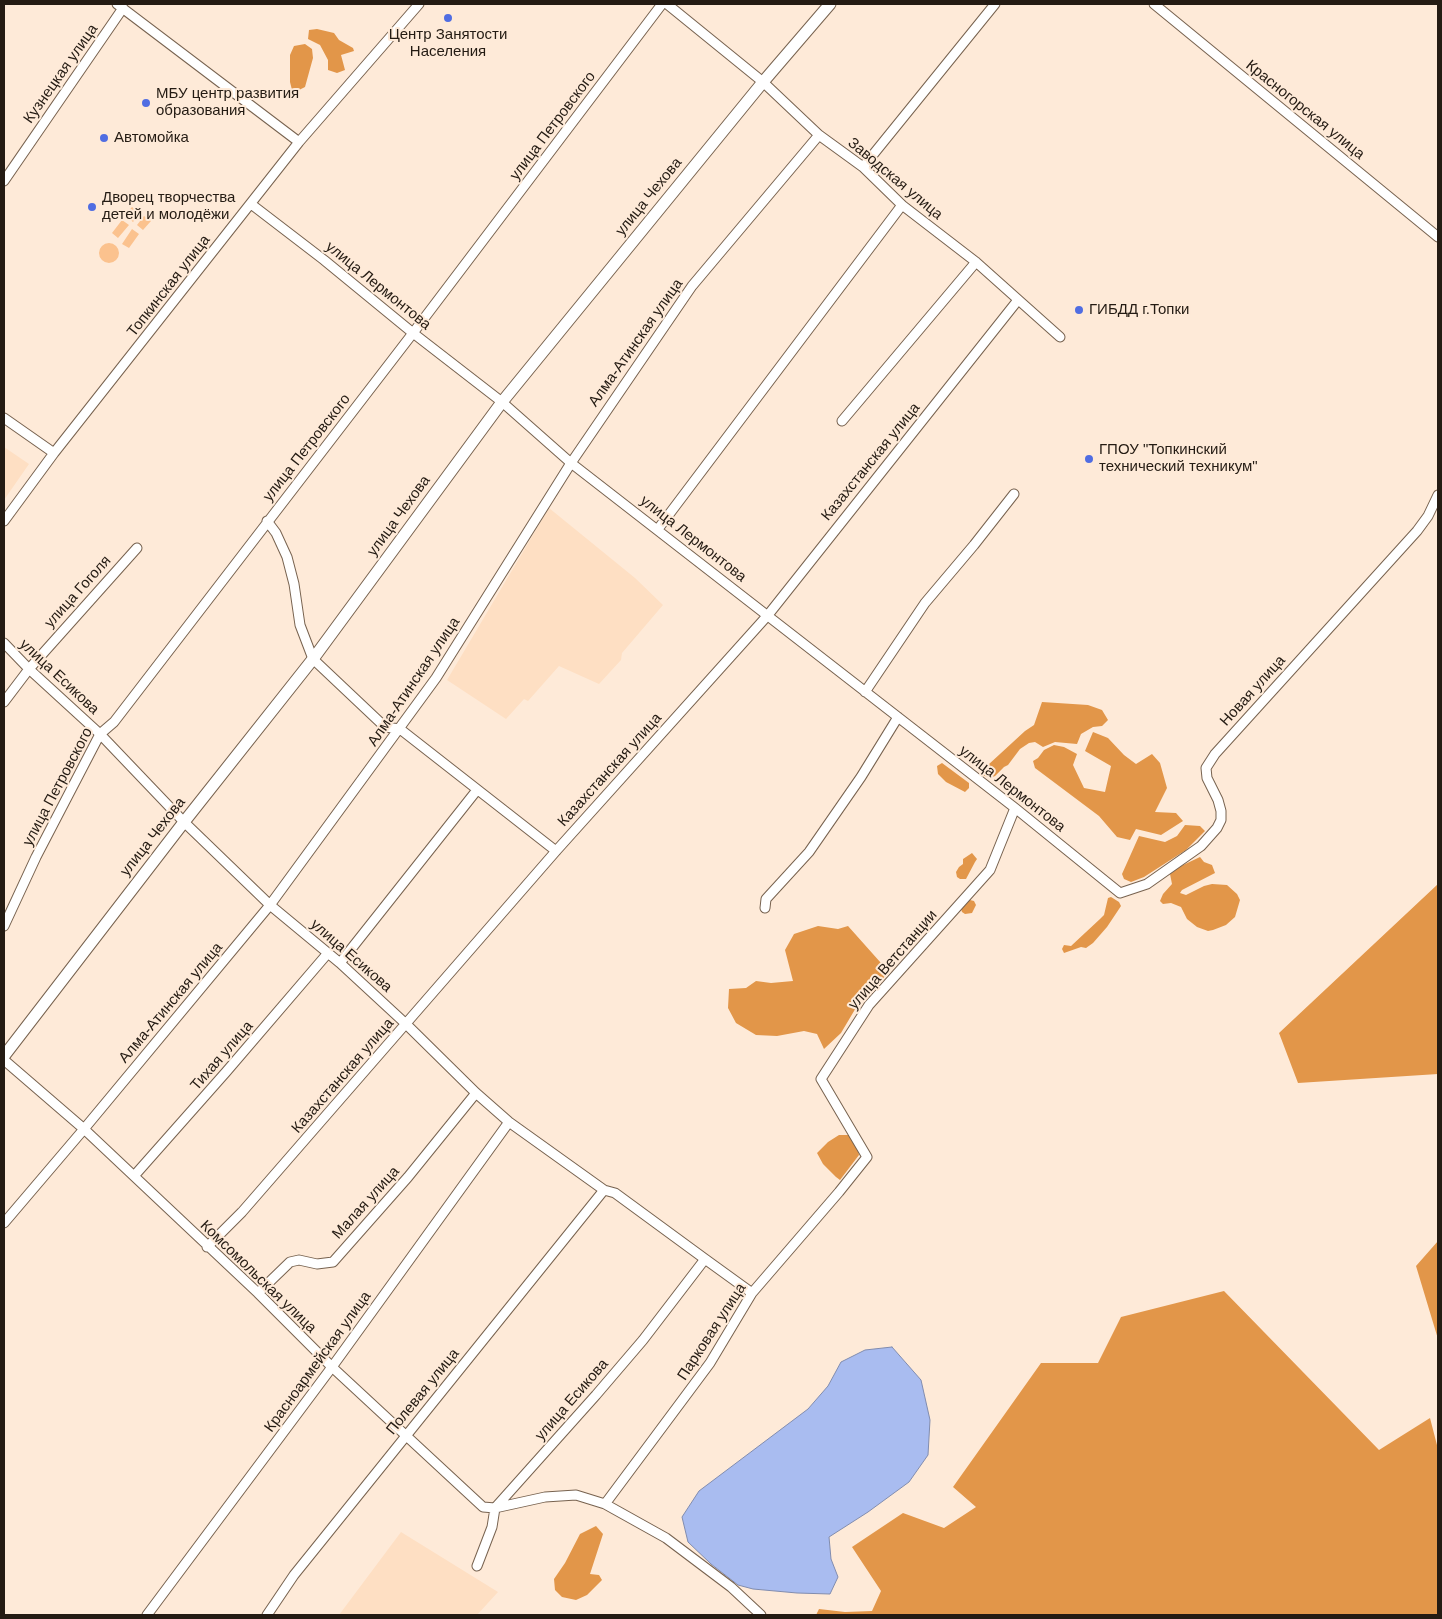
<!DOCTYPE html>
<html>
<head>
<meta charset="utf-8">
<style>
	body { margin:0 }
	#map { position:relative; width:1442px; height:1619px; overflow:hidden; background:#feead8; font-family:Helvetica,sans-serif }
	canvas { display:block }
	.frame { position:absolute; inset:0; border:5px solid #241b13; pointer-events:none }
</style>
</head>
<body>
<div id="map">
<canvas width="1442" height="1619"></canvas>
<div class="frame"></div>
</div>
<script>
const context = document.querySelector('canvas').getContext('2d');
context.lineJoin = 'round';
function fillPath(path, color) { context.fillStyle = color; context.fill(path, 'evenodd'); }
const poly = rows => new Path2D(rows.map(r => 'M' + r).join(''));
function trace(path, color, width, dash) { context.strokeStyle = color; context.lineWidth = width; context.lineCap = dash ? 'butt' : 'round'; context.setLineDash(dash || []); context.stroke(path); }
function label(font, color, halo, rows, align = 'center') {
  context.font = font + ' Helvetica,sans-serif'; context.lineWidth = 4; context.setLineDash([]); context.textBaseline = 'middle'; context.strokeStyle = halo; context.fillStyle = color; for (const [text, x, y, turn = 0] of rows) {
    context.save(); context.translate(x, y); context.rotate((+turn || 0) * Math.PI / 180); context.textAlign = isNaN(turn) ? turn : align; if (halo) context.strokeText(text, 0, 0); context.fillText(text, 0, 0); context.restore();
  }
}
fillPath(poly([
	[4,447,29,464,4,500],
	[549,508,635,578,663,605,622,653,621,660,599,684,559,666,528,701,524,699,506,719,447,680],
	[401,1532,498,1592,477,1615,339,1615]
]), '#fedfc3');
fillPath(poly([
	[132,207,140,213,133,222,125,215],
	[144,216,151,221,143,230,137,225],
	[122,220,129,225,118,238,112,233],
	[132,229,139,234,129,248,122,244],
	'99 253a10 10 0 1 1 20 0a10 10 0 1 1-20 0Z'
]), '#fbc28e');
fillPath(poly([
	[317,29,334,33,339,40,353,48,354,51,341,55,345,70,337,73,328,70,328,60,320,45,308,39,309,30],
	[305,44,312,49,313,58,305,87,299,90,292,90,290,82,290,55,294,46],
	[1042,702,1088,705,1102,710,1108,720,1102,726,1093,727,1081,734,1077,744,1055,742,1043,747,1035,742,1029,743,1020,749,1008,765,1004,767,995,776,991,778,982,775,980,768,988,765,1025,731,1034,725],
	[1093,732,1108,738,1124,755,1136,764,1152,754,1160,763,1167,788,1155,812,1176,813,1183,821,1161,835,1136,829,1130,840,1117,837,1099,816,1035,768,1033,761,1038,758,1044,750,1054,745,1064,747,1077,754,1073,765,1084,788,1105,792,1111,766,1085,751],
	[942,763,969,783,969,788,965,792,946,782,938,774,937,766],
	[1185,825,1200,826,1205,831,1186,850,1144,877,1131,882,1124,879,1122,874,1139,836,1165,842,1177,836],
	[972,853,977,859,975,862,966,879,960,879,957,877,956,872,959,867,963,864,963,859],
	[1200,857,1204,862,1212,865,1215,873,1182,890,1180,893,1186,895,1204,886,1212,884,1227,885,1237,894,1240,900,1235,917,1226,925,1213,930,1208,931,1197,927,1187,919,1181,907,1171,903,1163,904,1160,901,1163,894,1172,884,1170,874,1181,866],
	[1438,884,1438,1074,1298,1083,1279,1033],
	[1111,897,1119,902,1121,906,1107,927,1093,943,1086,948,1081,947,1064,953,1062,949,1064,945,1071,946,1100,919,1104,915,1108,898],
	[970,900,974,901,976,905,972,913,965,914,962,912,961,909],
	[818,926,838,929,848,926,889,972,857,1006,841,1033,824,1049,817,1034,804,1031,777,1036,756,1035,736,1023,728,1008,729,989,746,988,756,981,771,983,793,981,785,950,794,934],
	[839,1135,849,1135,857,1145,859,1155,840,1180,836,1177,823,1164,817,1153,828,1142],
	[1438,1241,1438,1339,1416,1266],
	[1224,1291,1379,1450,1430,1418,1438,1449,1438,1615,816,1615,819,1609,845,1612,872,1611,881,1591,852,1547,903,1513,944,1528,976,1507,953,1487,1041,1363,1098,1363,1121,1317],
	[596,1526,603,1534,590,1574,599,1575,602,1580,587,1595,576,1600,562,1597,555,1590,554,1579,565,1563,580,1534]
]), '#e29649');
const water = poly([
	[892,1347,921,1380,930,1420,928,1455,909,1482,868,1512,829,1537,831,1559,838,1577,830,1594,797,1593,753,1589,738,1585,711,1564,688,1542,682,1517,699,1491,808,1409,828,1386,841,1362,865,1350,892,1347]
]);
fillPath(water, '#a9bcf0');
trace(water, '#818cae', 1);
const minor = poly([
	[117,4,299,142],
	[667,4,763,82,819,135,863,167,902,205,976,262,1060,337],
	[1154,4,1438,237],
	[863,167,995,4],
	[4,181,123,8],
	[251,204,324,260,413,333,502,402,571,463,1015,808,1120,893,1147,884,1201,846,1217,828,1221,820,1221,811,1218,800,1207,778,1206,768,1215,754,1417,531,1428,516,1438,495],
	[4,418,54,453],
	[842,421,976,262],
	[4,521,54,453,299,142,419,4],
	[267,521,276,533,287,557,294,584,300,625,313,659,385,727,400,729,556,851],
	[658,529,902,205],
	[4,643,29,669,100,734,184,822,270,905,340,963,406,1024,476,1093,509,1122,604,1190,615,1193,705,1259,752,1293],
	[865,692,925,603,974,545,1014,494],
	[4,702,29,669,137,548],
	[765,908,766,899,809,852,861,777,898,717],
	[4,926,36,857,100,734,114,722,413,333,662,4],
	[340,963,477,790],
	[4,1060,84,1129,258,1293,332,1367,483,1507,495,1508,545,1497,576,1495,605,1504,666,1538,731,1587,761,1615],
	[134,1176,226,1072,328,953],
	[4,1223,84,1129,270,905,436,678,571,463,692,286,819,135],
	[207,1247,242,1212,556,851,768,615,1018,300],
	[258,1293,290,1262,299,1260,317,1264,333,1262,408,1177,476,1093],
	[605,1504,710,1363,752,1293,839,1192,867,1157,821,1079,869,1005,990,870,1015,808],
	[477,1566,492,1527,495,1508,596,1395,643,1340,705,1259],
	[147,1615,332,1367,509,1122],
	[267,1615,294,1575,604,1190]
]);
const tertiary = poly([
	[4,1056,184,822,313,659,502,402,763,82,830,4]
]);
trace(minor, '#77624f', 11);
trace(tertiary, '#77624f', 13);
trace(minor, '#fff', 9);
trace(tertiary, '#fff', 11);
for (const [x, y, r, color] of [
	[448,18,5,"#506de2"],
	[146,103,5,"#506de2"],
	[104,138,5,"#506de2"],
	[92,207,5,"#506de2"],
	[1079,310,5,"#506de2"],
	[1089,459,5,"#506de2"]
]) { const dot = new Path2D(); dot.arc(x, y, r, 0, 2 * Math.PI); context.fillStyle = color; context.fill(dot); trace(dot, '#feead8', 2); }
label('15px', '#241b13', '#feead8', [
	["Центр Занятости",448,35,"center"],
	["Населения",448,52,"center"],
	["МБУ центр развития",156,94],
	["образования",156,111],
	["Автомойка",114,138],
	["Дворец творчества",102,198],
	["детей и молодёжи",102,215],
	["ГИБДД г.Топки",1089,310],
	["ГПОУ \"Топкинский",1099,450],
	["технический техникум\"",1099,467]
], 'left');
label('15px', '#241b13', '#feead8', [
	["Кузнецкая улица",61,74,-55],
	["Красногорская улица",1305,110,39],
	["улица Петровского",553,126,-53],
	["Заводская улица",895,179,40],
	["улица Чехова",649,197,-51],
	["Топкинская улица",169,286,-52],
	["улица Лермонтова",378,286,39],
	["Алма-Атинская улица",636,343,-55],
	["улица Петровского",307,448,-52],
	["Казахстанская улица",871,462,-51],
	["улица Чехова",399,516,-54],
	["улица Лермонтова",693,539,38],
	["улица Гоголя",78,592,-48],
	["улица Есикова",59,677,43],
	["Алма-Атинская улица",414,682,-56],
	["Новая улица",1253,691,-48],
	["Казахстанская улица",610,770,-48],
	["улица Петровского",58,787,-62],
	["улица Лермонтова",1012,789,38],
	["улица Чехова",153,837,-52],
	["улица Есикова",351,956,41],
	["улица Ветстанции",893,960,-49],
	["Алма-Атинская улица",171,1003,-50],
	["Тихая улица",222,1056,-49],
	["Казахстанская улица",343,1076,-49],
	["Малая улица",366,1203,-48],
	["Комсомольская улица",258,1277,44],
	["Парковая улица",712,1332,-57],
	["Красноармейская улица",318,1362,-54],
	["Полевая улица",423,1392,-51],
	["улица Есикова",572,1400,-49]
]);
</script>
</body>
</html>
